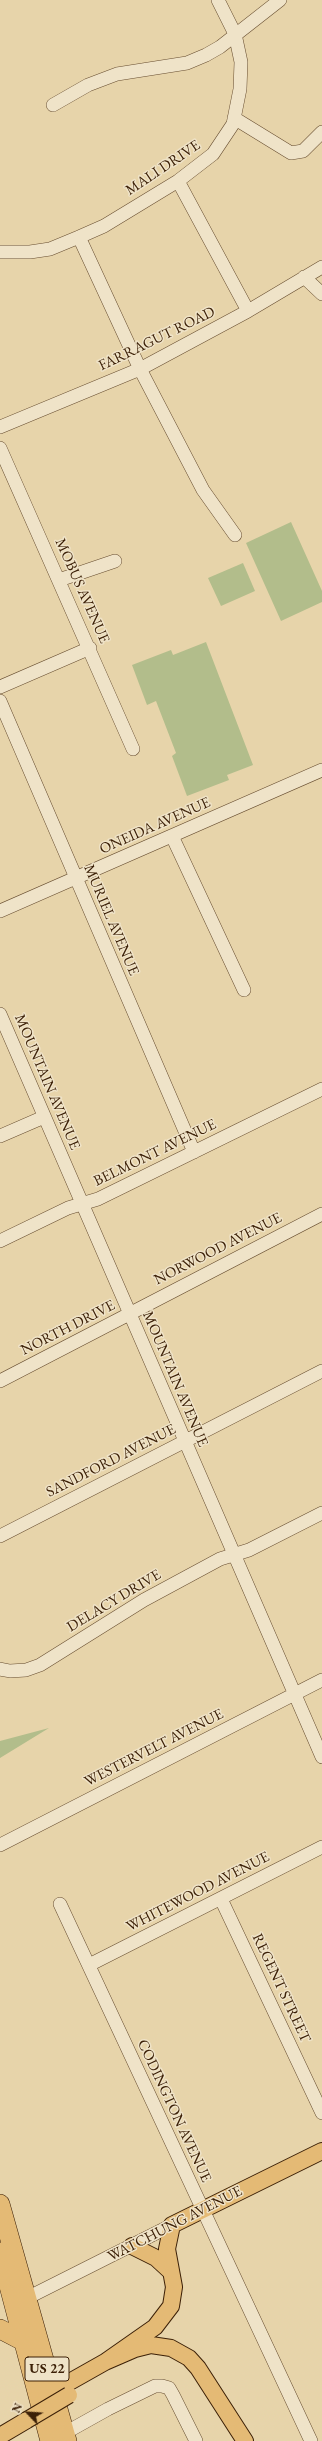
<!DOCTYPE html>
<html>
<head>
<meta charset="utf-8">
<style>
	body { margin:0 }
	#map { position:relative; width:322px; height:2441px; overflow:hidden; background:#e7d4aa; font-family:"EB Garamond",serif }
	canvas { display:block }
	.north { position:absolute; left:8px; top:2393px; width:40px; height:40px; -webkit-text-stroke:3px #efe3c8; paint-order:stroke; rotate:295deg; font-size:11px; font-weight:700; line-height:16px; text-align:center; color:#3c2007 }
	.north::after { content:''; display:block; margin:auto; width:14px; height:18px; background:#3c2007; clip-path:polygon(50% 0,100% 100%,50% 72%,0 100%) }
</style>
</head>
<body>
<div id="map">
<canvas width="322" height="2441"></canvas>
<div class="north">N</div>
</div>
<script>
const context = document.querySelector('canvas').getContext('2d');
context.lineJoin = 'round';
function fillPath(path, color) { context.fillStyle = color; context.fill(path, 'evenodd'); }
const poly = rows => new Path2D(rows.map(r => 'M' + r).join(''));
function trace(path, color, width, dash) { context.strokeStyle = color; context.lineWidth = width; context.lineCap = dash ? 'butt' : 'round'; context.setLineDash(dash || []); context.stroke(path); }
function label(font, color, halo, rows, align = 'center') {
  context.font = font + ' "EB Garamond",serif'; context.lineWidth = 3; context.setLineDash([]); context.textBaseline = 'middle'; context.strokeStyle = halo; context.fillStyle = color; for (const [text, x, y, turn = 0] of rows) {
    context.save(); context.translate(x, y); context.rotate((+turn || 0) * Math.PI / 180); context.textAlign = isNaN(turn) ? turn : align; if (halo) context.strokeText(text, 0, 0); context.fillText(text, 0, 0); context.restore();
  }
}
fillPath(poly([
	[291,522,322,591,322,602,281,621,246,543],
	[243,563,255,591,221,606,208,578],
	[206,642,253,765,227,775,229,780,187,796,172,756,176,753,156,701,147,705,132,665,171,650,173,655],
	[49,1728,0,1758,0,1741]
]), '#b2bd8b');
const minor = poly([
	[53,105,88,85,117,74,187,63,206,55,220,47,280,0],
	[234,118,291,153,303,151,322,132],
	[178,181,248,311],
	[79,237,140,369,203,490,235,535],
	[0,252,30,252,50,249,79,237,104,226,178,181,213,154,233,124,240,89,241,62,235,34,218,0],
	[304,277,322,294],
	[0,427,140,369,248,311,322,267],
	[0,448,133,749],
	[59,580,115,561],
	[0,687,90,648],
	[0,701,194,1152],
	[172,836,244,990],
	[0,911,322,770],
	[0,1014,322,1757],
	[0,1136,44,1117],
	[0,1241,68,1208,98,1199,322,1089],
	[0,1381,322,1214],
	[0,1536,322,1371],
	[0,1669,10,1671,26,1670,40,1665,144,1600,220,1559,249,1550,322,1513],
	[0,1845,322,1680],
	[221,1899,322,2113],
	[60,1904,311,2441],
	[89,1965,322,1847],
	[27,2298,172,2225],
	[65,2433,108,2409,155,2386,162,2386,169,2388,173,2395,196,2441]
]);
const major = poly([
	[132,2246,156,2258,169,2270],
	[105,2362,155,2327,171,2306,174,2287,167,2249,172,2225,322,2151],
	[66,2384,105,2362,135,2349,151,2345,171,2348,189,2358,198,2368,245,2441],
	[0,2436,27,2420]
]);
const highway = poly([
	[0,2204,67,2441],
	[0,2252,50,2441],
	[0,2329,23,2341]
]);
trace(minor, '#674d30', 14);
trace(major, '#3c2007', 18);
trace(highway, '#3c2007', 20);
trace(minor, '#efe3c8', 13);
trace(major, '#e4ba75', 16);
trace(highway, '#e4ba75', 19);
const majorBridge = poly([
	[27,2420,69,2395]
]);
trace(majorBridge, '#3c2007', 18, []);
trace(majorBridge, '#e4ba75', 16);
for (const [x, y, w] of [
	[47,2369,44]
]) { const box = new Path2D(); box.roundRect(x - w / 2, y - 12, w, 24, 3); context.fillStyle = '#efe3c8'; context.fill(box); trace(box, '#3c2007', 1); }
label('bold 14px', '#3c2007', null, [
	["US 22",47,2369]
]);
label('15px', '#3c2007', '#efe3c8', [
	["MALI DRIVE",163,168,-34],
	["FARRAGUT ROAD",157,339,-26],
	["MOBUS AVENUE",82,591,66],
	["ONEIDA AVENUE",155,826,-24],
	["MURIEL AVENUE",111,920,67],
	["MOUNTAIN AVENUE",47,1082,67],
	["BELMONT AVENUE",155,1153,-26],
	["NORWOOD AVENUE",218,1249,-27],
	["NORTH DRIVE",68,1328,-27],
	["MOUNTAIN AVENUE",175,1379,67],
	["SANDFORD AVENUE",111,1461,-27],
	["DELACY DRIVE",114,1601,-31],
	["WESTERVELT AVENUE",154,1748,-27],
	["WHITEWOOD AVENUE",198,1892,-27],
	["REGENT STREET",281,1988,65],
	["CODINGTON AVENUE",174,2111,65],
	["WATCHUNG AVENUE",175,2224,-27]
]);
</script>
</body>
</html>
